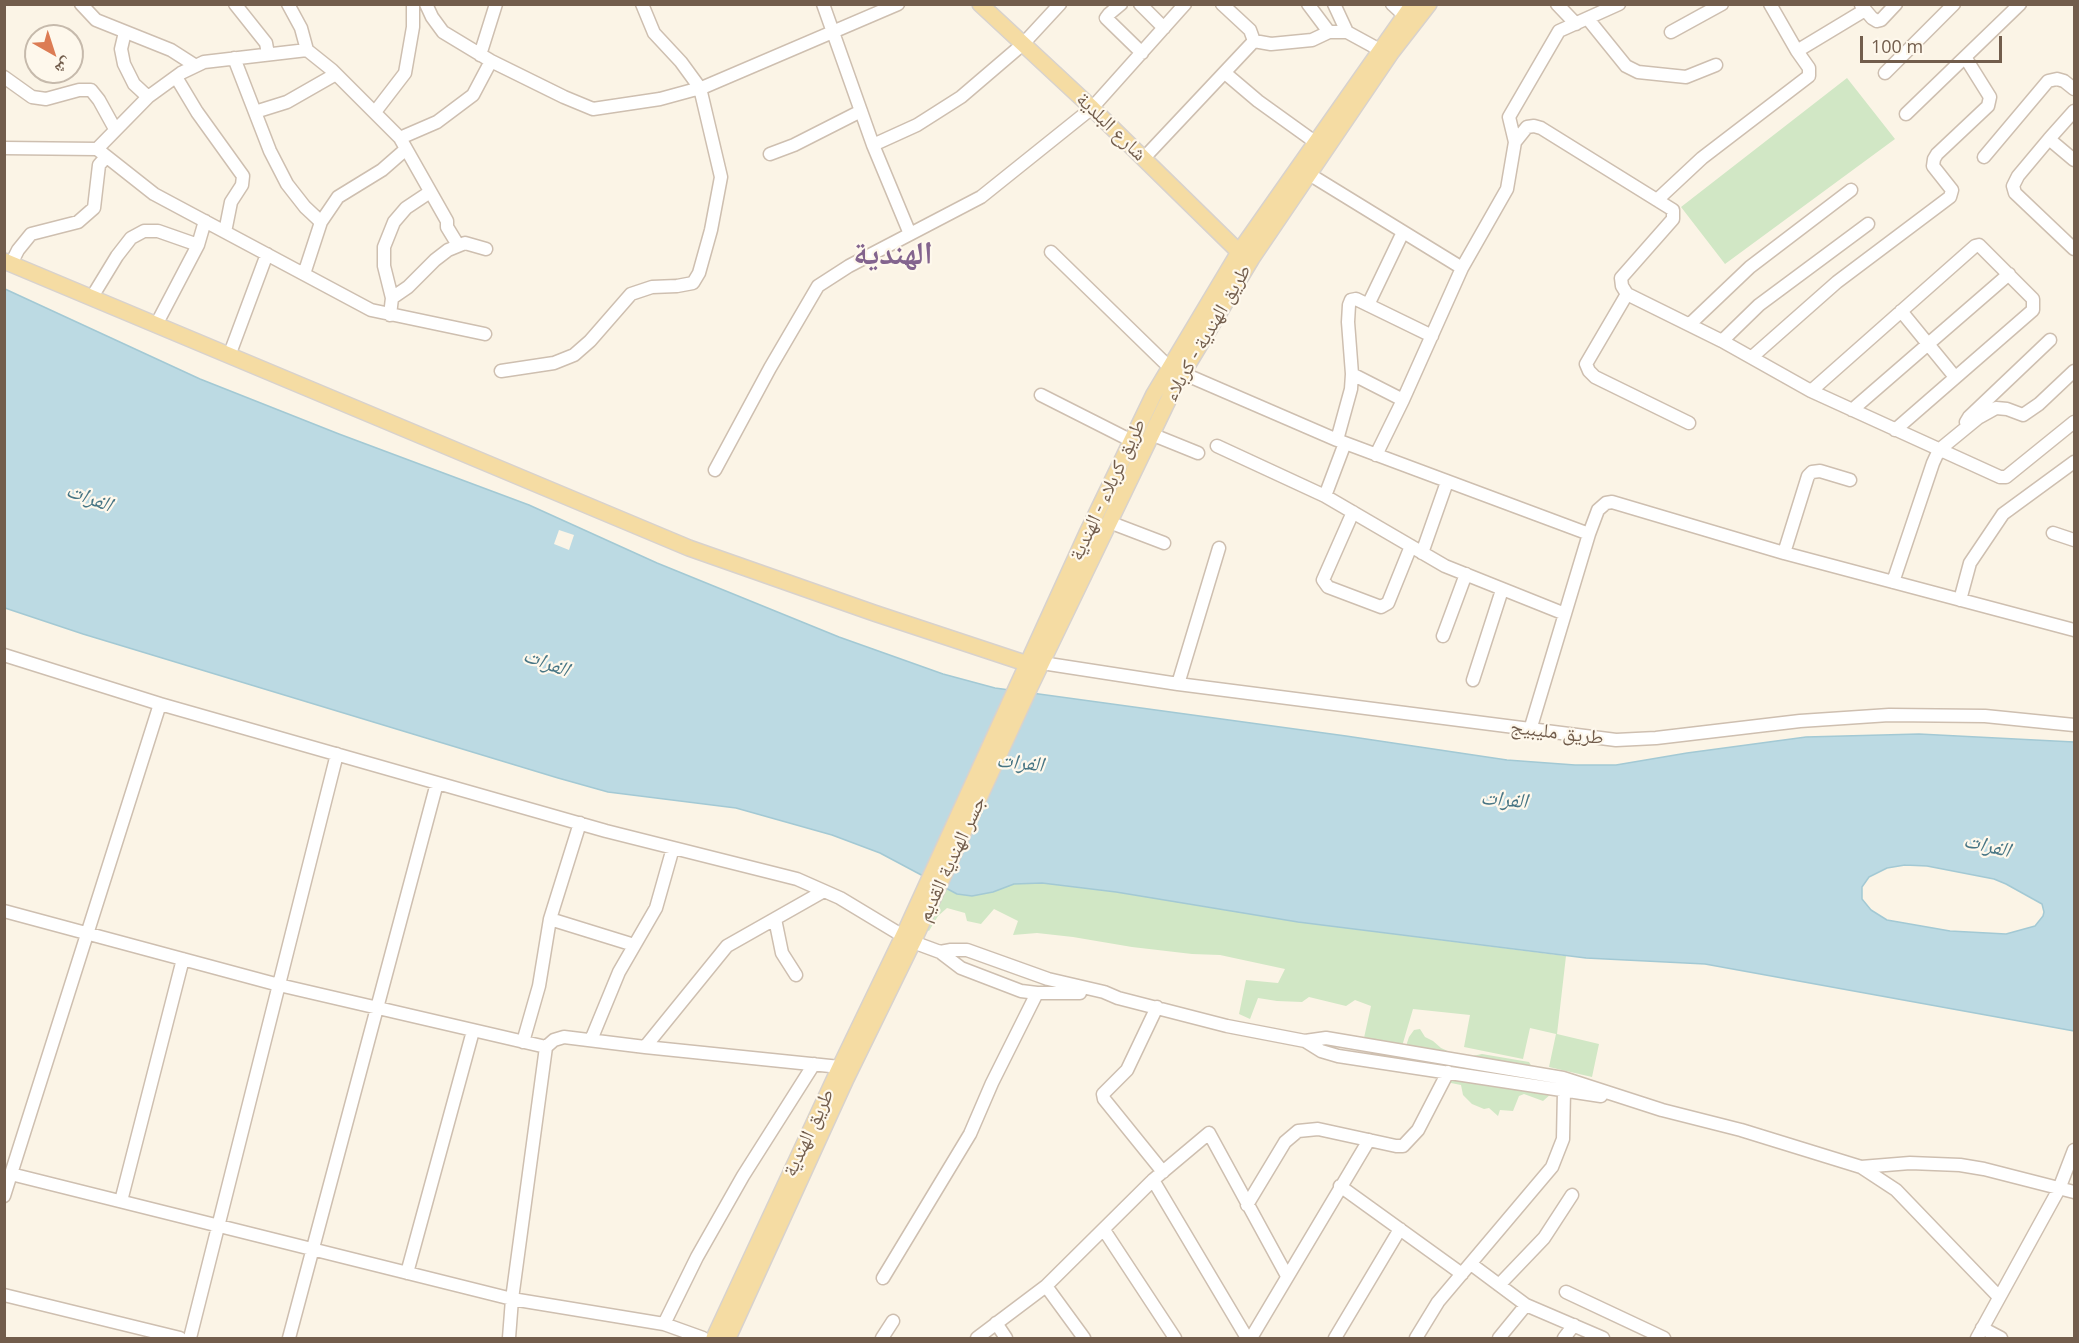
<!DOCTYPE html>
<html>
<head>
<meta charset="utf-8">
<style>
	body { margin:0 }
	#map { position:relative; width:2079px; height:1343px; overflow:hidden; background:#fbf4e6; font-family:"Open Sans","Noto Naskh Arabic",sans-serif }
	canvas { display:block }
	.frame { position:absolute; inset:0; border:6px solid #725d4c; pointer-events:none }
	.north { position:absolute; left:24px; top:24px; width:60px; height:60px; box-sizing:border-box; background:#fef8ec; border:2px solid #c6baac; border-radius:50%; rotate:141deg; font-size:16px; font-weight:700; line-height:24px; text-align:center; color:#725d4c }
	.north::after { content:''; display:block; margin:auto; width:21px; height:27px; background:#dc7c54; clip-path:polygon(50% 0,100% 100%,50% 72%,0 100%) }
	.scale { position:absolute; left:1860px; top:36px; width:142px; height:27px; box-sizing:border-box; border:3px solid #725d4c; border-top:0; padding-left:8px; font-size:18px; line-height:21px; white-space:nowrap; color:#725d4c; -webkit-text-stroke:4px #fef8ec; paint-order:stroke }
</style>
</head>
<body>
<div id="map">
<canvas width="2079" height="1343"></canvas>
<div class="frame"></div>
<div class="north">ش</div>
<div class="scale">100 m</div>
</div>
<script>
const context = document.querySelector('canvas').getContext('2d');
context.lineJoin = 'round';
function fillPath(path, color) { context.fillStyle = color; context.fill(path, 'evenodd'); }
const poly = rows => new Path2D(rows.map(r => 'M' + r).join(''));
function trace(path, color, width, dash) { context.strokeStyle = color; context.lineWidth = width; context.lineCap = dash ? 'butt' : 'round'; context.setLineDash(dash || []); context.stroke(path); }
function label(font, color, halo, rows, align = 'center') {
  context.font = font + ' "Open Sans","Noto Naskh Arabic",sans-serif'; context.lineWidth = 4.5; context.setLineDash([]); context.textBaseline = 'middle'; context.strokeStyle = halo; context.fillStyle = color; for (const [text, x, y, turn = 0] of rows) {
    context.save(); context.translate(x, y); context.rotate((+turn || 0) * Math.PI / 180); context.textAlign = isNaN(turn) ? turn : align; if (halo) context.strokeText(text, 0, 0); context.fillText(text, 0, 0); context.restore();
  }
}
fillPath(poly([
	[1847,78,1895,139,1725,264,1681,207],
	[1042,883,1116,892,1298,922,1566,956,1557,1034,1599,1044,1592,1077,1549,1067,1556,1034,1530,1028,1523,1059,1464,1047,1470,1015,1413,1009,1400,1053,1362,1047,1371,1006,1355,1000,1346,1006,1309,997,1302,1002,1277,1001,1258,998,1250,1019,1239,1014,1246,980,1278,983,1285,969,1220,955,1192,954,1132,947,1073,937,1037,933,1013,935,1018,921,994,909,981,924,967,921,965,913,947,908,938,916,929,931,925,929,945,888,957,894,972,896,993,892,1014,884],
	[1420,1029,1425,1037,1433,1041,1441,1048,1463,1058,1482,1054,1529,1062,1535,1072,1555,1080,1560,1086,1543,1101,1524,1094,1519,1096,1513,1111,1500,1110,1498,1116,1489,1108,1484,1109,1472,1104,1463,1095,1461,1085,1446,1082,1405,1055,1404,1052,1409,1037,1414,1030]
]), '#d1e7c5');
const water = poly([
	[5,289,200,379,339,434,529,505,657,563,839,637,943,674,995,688,1346,736,1507,760,1575,765,1616,765,1687,753,1806,737,1919,734,2074,742,2074,1031,1705,964,1586,958,1298,922,1116,892,1042,883,1014,884,993,892,972,896,957,894,880,853,832,835,736,808,608,792,558,778,83,634,5,608,5,289],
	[1905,865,1927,866,1994,879,2006,884,2042,904,2044,912,2043,916,2035,926,2006,934,1950,931,1887,920,1871,910,1862,899,1862,887,1869,877,1887,868,1905,865]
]);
fillPath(water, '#bcdae3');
trace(water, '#a3c9d4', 1.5);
fillPath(poly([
	[559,530,574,535,569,550,554,544]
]), '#fbf4e6');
const minor = poly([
	[81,4,96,20,171,50,196,66],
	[235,4,266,43,268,54],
	[288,4,301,28,307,50],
	[426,4,432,17,443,32,491,61,564,97,593,109,660,99,704,87,898,4],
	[823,4,873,145,910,234],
	[1121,4,1109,14,1106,18,1142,53],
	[1140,4,1164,28],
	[1308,4,1329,32],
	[1334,4,1347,32],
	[1392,4,1405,16],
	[1557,4,1576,24],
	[1861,5,1872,18,1877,21,1881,20,1896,4],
	[1588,19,1626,66,1638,72,1686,77,1716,65],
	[125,32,121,49,124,64,134,84,148,97],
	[1671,32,1722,4],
	[1254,41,1271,44,1312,40,1329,32,1347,32,1380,50],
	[1797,51,1865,10],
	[480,55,496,4],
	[234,58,270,151,287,184,305,207,321,222],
	[1225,73,1258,101,1315,142],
	[1885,73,1954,4],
	[4,77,32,97,46,99,79,90,91,90,99,100,115,129],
	[176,77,197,112,243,176,242,185,231,202,225,232],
	[255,112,287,102,336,74],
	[375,112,405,73,413,27,413,4],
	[1906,114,2020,4],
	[400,138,437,122,473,95,491,61],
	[2049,139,2074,111],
	[1515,142,1509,117,1559,31,1619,4],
	[873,145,917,125,961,97,1023,44,1060,4],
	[4,148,97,149,154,194,371,310,485,334],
	[97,149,148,97,181,73,204,62,307,50,332,70,400,138,447,221,447,227,458,245],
	[770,154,794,145,861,111],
	[1984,157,2048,81,2057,79,2064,81,2074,89],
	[1143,159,1254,41,1250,30,1222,4],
	[2074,160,2049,139,2018,176,2013,186,2015,193,2074,249],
	[1309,174,1462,268],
	[1657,200,1702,158,1809,76,1809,68,1797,51,1770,4],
	[1051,252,1169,367],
	[11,264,18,250,31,234,78,222,94,208,99,165,106,157],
	[304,274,321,222,338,197,382,170,406,149],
	[1627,294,1586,364,1589,371,1595,377,1689,423],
	[92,297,117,256,131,238,144,231,158,231,198,245],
	[392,298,408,287,435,260,448,250,465,243,486,249],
	[1368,305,1403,232],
	[1901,311,1955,377],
	[390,315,392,298,384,266,384,247,394,222,406,208,430,192],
	[1690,324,1750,267,1851,190],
	[156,325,198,245,205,221],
	[1722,341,1759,305,1868,224],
	[229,356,267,254],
	[1752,357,1837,282,1950,197,1952,190,1933,166,1934,159,1937,154,1988,106,1990,97,1965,57],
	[501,371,554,363,574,355,590,341,631,294,652,287,677,286,693,283,699,273,711,230,721,177,700,88,681,62,654,33,642,4],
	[1182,373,1337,440,1589,534],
	[1352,374,1403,400],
	[1811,391,1975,246,1979,245,2033,299,2033,310,1895,430],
	[1041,395,1132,441],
	[1852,410,2009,274],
	[1966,422,1969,417,2050,340],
	[1151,434,1198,453],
	[1337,440,1351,389,1352,374,1348,322,1349,305,1351,300,1356,299,1432,336],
	[1217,446,1325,496,1445,566,1565,614],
	[1376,455,1403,400,1462,268,1507,189,1515,142,1527,127,1534,126,1541,128,1673,210,1673,219,1621,278,1622,286,1627,294,1722,341,1811,391,2000,477,2006,477,2074,422],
	[715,470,770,368,818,286,849,266,981,197,1092,108,1185,4],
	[1325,496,1345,443],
	[1353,512,1323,580,1328,587,1381,607,1388,603,1411,546],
	[1109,522,1164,543],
	[2053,533,2074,540],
	[1422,553,1447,482],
	[1784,553,1808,476,1812,472,1820,471,1850,480],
	[1893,582,1933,463,1939,450,1978,418,1996,408,2007,409,2023,415,2039,404,2074,371],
	[1960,600,1970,563,2003,514,2074,462],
	[1443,636,1466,574],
	[4,655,160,704,606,831,797,879,840,898,903,936],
	[1042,663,1178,684,1616,740,1656,738,1800,721,1889,715,1985,716,2074,725],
	[1473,680,1502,590],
	[1178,684,1219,548],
	[1530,730,1589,534,1598,510,1606,503,1612,502,1784,553,2074,630],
	[4,911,279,985,546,1047],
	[550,919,634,945],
	[775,919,782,953,796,975],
	[913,942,940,952,961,968,1021,991,1037,993,1080,993],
	[940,952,951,950,967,950,1048,979,1104,992,1118,998,1227,1026,1305,1041,1326,1038,1563,1078,1662,1110,1741,1130,1861,1167,1896,1190,1999,1297],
	[1157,1007,1127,1070,1103,1094,1104,1099,1163,1172],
	[591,1040,619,972,656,908,673,848],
	[1305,1041,1321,1051,1338,1056,1601,1096],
	[523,1042,539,986,550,919,580,823],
	[645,1047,727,946,824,891],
	[1861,1167,1910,1163,1960,1165,1984,1169,2074,1192],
	[11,1174,512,1299,664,1324,703,1338],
	[1153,1180,1247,1338],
	[1340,1186,1462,1274],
	[4,1196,160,704],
	[121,1201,183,959],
	[1247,1205,1285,1142,1298,1131,1318,1129,1396,1146,1403,1146,1418,1130,1448,1072],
	[1104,1230,1175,1338],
	[1471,1264,1526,1305,1603,1338],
	[407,1273,473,1031],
	[883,1278,970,1134,992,1083,1037,993],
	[1499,1285,1544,1238,1572,1195],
	[1046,1286,1084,1338],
	[1566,1292,1664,1338],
	[4,1295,180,1338],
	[996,1323,1006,1338],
	[664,1324,697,1257,743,1176,814,1064],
	[1982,1328,2001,1338],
	[190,1338,337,754],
	[289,1338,437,783],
	[509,1338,512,1299,546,1047,554,1040,564,1037,645,1047,840,1067],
	[882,1338,893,1321],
	[977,1338,1046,1286,1153,1180,1209,1133,1287,1276],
	[1251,1338,1369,1140],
	[1335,1338,1400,1229],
	[1416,1338,1438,1302,1552,1167,1563,1139,1564,1091],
	[1499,1338,1526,1305],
	[1564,1338,1574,1325],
	[1977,1338,2059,1189,2074,1150]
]);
const major = poly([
	[980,4,1092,108,1239,252],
	[4,261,689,548,874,613,1028,664],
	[714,1338,840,1067,907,928,1087,533,1154,394,1239,252,1413,4],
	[728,1338,846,1079,913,942,1030,687,1175,386,1252,258,1391,53,1429,4]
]);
trace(minor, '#cebfb0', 15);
trace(major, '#d8d2cd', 18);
trace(minor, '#fff', 12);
trace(major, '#f5dca3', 15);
label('20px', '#725d4c', '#fef8ec', [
	["شارع البلدية",1111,127,44],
	["طريق الهندية - كربلاء",1208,333,-60],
	["طريق كربلاء - الهندية",1108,490,-65],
	["طريق مليبيج",1557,733,7],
	["جسر الهندية القديم",952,859,-65],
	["طريق الهندية",809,1133,-65]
]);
label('italic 21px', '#477584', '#fef8ec', [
	["الفرات",89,498,20],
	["الفرات",546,663,20],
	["الفرات",1020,763,6],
	["الفرات",1504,800,5],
	["الفرات",1987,846,13]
]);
label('bold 32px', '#83648e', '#fef8ec', [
	["الهندية",893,255]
]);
</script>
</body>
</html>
